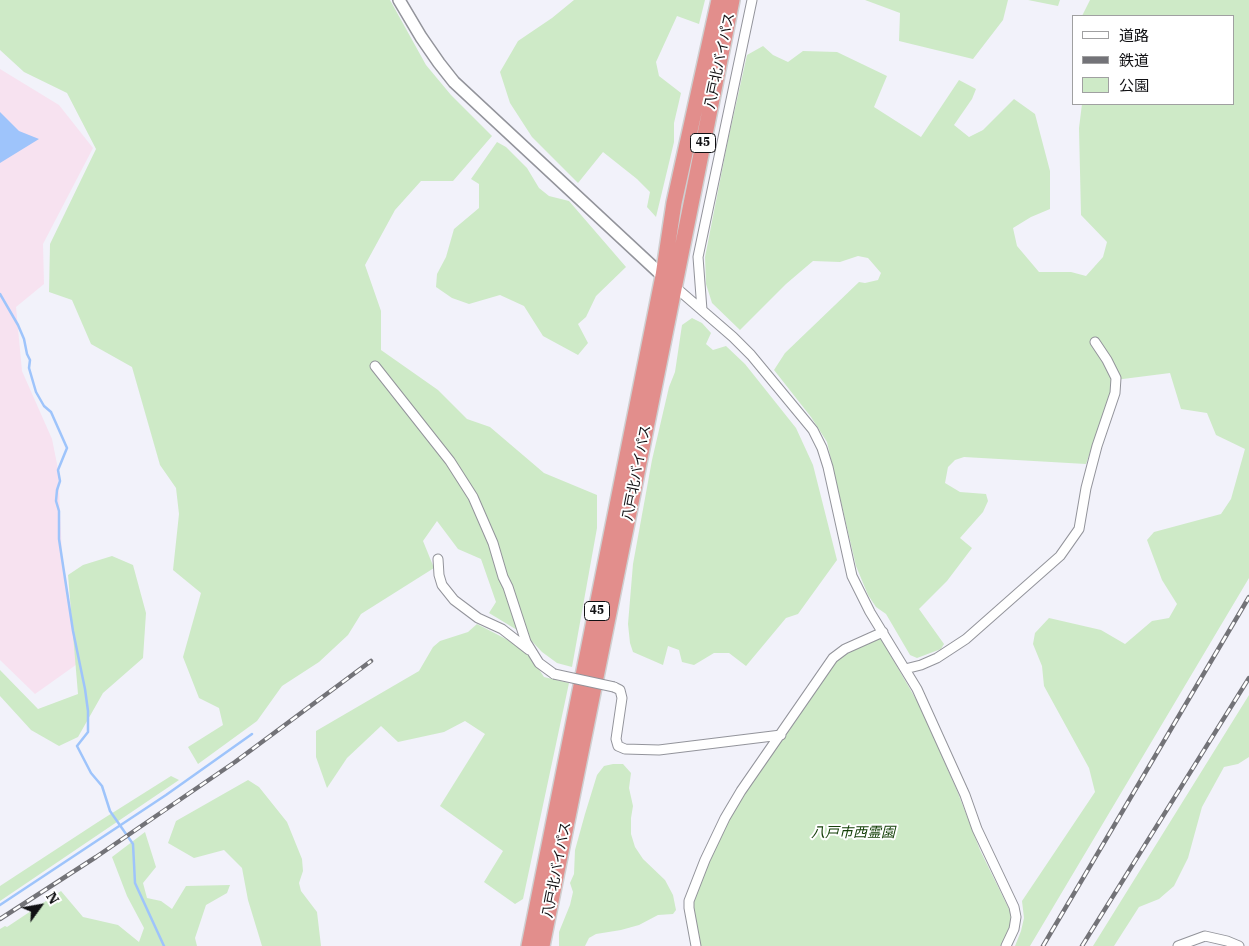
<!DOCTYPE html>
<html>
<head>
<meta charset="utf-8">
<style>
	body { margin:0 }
	#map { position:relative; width:1249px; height:946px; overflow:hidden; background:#f2f2fa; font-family:"IBM Plex Serif","Noto Sans JP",serif }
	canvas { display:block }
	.legend { position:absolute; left:1072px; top:15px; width:162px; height:90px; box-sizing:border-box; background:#fff; border:1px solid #a0a0a1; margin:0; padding:6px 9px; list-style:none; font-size:15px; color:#111114 }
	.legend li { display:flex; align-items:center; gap:10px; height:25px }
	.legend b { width:25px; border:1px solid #a0a0a1 }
	.north { position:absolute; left:15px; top:881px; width:50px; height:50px; -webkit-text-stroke:4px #fff; paint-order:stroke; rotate:58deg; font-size:14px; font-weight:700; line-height:20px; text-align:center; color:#111114 }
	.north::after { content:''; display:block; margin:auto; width:18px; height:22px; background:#111114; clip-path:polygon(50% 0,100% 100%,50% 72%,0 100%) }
</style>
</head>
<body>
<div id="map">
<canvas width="1249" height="946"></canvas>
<ul class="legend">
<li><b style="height:6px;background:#fff"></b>道路</li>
<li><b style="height:6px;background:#737378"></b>鉄道</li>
<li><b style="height:14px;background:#ceeac7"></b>公園</li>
</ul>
<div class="north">N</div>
</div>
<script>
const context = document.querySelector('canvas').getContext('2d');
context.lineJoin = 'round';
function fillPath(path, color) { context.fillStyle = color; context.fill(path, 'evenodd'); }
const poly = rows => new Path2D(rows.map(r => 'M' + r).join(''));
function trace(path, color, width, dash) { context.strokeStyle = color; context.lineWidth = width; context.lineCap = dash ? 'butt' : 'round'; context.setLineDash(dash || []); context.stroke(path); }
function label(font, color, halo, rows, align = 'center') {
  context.font = font + ' "IBM Plex Serif","Noto Sans JP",serif'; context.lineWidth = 4; context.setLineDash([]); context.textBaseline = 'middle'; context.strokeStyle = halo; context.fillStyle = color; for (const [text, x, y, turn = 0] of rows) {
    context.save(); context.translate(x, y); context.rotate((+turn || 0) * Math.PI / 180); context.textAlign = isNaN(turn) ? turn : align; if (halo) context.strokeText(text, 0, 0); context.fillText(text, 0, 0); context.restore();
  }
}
fillPath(poly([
	[0,69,59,105,93,148,43,244,44,284,16,307,22,371,52,439,58,469,62,555,80,662,35,694,0,660]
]), '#f7e2f0');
fillPath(poly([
	[0,0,390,0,426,65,451,95,492,136,453,181,421,181,395,210,365,265,381,311,381,350,438,390,467,419,490,427,544,473,597,495,597,528,572,667,557,663,542,652,527,636,489,613,496,602,481,559,458,549,437,521,423,541,434,568,361,614,348,635,319,662,282,686,257,721,198,764,188,747,223,725,219,708,199,698,183,657,201,593,173,570,179,514,176,488,160,465,132,367,91,344,72,300,49,292,50,244,96,149,67,93,24,72,0,50],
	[574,0,705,0,699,24,677,16,656,62,659,76,681,93,674,123,674,142,656,217,647,207,650,192,637,179,603,152,578,183,532,137,510,103,500,72,518,41,552,18],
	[865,0,1008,0,1003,20,973,59,899,41,900,13],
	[1028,0,1060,0,1058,6],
	[1090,0,1249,0,1249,578,1030,946,1015,946,1021,931,1024,918,1022,901,1095,792,1089,768,1044,686,1042,666,1033,644,1035,633,1049,618,1101,630,1125,644,1152,621,1169,618,1177,604,1162,580,1147,540,1154,532,1221,514,1231,499,1245,449,1216,435,1207,413,1181,409,1170,373,1115,380,1086,464,964,457,955,460,948,467,945,483,960,492,986,494,988,501,983,512,960,538,972,548,947,581,919,609,944,644,941,649,917,658,910,655,886,614,876,607,868,595,856,566,827,442,811,417,774,370,785,353,859,282,865,283,878,280,881,273,868,258,858,256,840,262,813,261,786,284,740,330,712,303,706,284,705,257,728,140,747,55,763,46,773,55,788,62,803,51,837,52,887,76,874,107,921,137,959,80,976,89,972,99,954,125,969,137,983,130,1014,99,1035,114,1050,171,1050,209,1031,217,1013,228,1017,246,1039,272,1071,272,1086,276,1103,257,1107,242,1081,215,1079,128,1082,104,1233,104,1233,16,1082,16],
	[497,142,506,147,527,168,539,188,549,196,569,201,626,267,596,296,586,317,578,324,588,343,578,355,543,336,524,306,500,295,469,304,452,298,436,287,437,274,446,257,454,229,479,208,479,184,471,179],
	[692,318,702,323,711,333,706,344,713,350,726,346,745,364,796,428,813,465,837,560,798,614,786,618,746,666,729,653,714,653,694,665,682,662,679,650,668,646,663,665,633,652,630,643,628,624,633,564,652,460,669,387,675,372,682,325],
	[112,556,133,565,146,613,143,658,103,693,78,737,59,746,31,730,0,696,0,670,38,709,78,694,68,575,83,565],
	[477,624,506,639,529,654,544,677,569,683,523,899,515,904,484,882,503,851,440,806,485,734,465,721,444,732,398,742,381,726,347,758,327,788,316,757,316,731,419,671,433,647,440,641,468,632],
	[880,637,921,708,958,793,980,850,1007,905,1011,914,1011,924,1001,946,698,946,692,900,696,887,727,822,745,791,789,731,837,658,842,653],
	[1249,695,1249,757,1238,764,1224,767,1202,807,1188,858,1174,886,1159,899,1139,907,1114,946,1093,946],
	[613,764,623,764,631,773,629,788,633,806,631,818,631,834,635,847,643,859,665,880,673,895,676,910,673,914,658,915,639,925,621,930,596,934,589,938,585,946,559,946,559,932,570,905,573,892,570,883,574,874,575,850,585,814,597,775,604,766],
	[171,776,179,780,0,901,0,886,98,822],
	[248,780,259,787,287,822,302,859,303,871,299,883,301,891,317,912,321,946,262,946,248,900,242,868,224,850,194,858,168,843,176,821],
	[145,832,156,867,143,883,147,898,161,901,172,909,186,886,230,885,227,893,206,905,195,938,197,946,0,946,0,929,5,926,7,927,61,891,83,917,118,925,139,942,144,928,127,896,112,857]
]), '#ceeac7');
fillPath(poly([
	[0,112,19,131,39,139,0,163]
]), '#9ec4fb');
trace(poly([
	[0,294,18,325,24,339,27,354,30,360,29,368,36,392,44,406,51,412,67,448,58,470,60,481,57,490,56,501,59,511,59,539,73,631,85,689,88,711,88,732,77,746,91,773,102,786,110,811,133,844,135,883,164,946],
	[0,905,166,795,252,734]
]), '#9ec4fb', 2.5);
const minor = poly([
	[674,286,733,337,751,355,813,430,822,448,828,467,852,576,870,612,917,689,965,795,977,829,1014,907,1016,917,1014,929,1006,946],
	[702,310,698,257,752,0],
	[375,366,450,461,473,497,493,543,503,577,508,587,526,642,539,663,554,674],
	[438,559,439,575,442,585,454,600,478,618,502,629,529,650],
	[905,669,921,665,937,658,966,639,1060,556,1079,529,1086,488,1097,446,1115,393,1116,378,1107,360,1095,342],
	[614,687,620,690,622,698,616,739,618,746,625,749,659,750,781,735],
	[696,946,689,908,689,901,705,860,725,818,741,791,833,658,845,649,883,632],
	[1178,946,1205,936,1227,941,1239,946]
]);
const tertiary = poly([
	[399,0,421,37,439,63,454,82,667,280]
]);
const trunk = poly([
	[529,946,663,276,674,203,719,0],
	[542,946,732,0]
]);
trace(minor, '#93949b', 11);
trace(tertiary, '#93949b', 14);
trace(trunk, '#cfcfd0', 18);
trace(minor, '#fff', 9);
trace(tertiary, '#fff', 11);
trace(trunk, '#e28e8c', 15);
const rail = poly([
	[0,919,96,857,235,762,371,661],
	[1043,946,1249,597],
	[1082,946,1249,678]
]);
trace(rail, '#737378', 4.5);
trace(rail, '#fff', 2.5, [8]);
const minorBridge = poly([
	[554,674,614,687]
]);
trace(minorBridge, '#93949b', 11, []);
trace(minorBridge, '#fff', 9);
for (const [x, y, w] of [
	[703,143,25],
	[597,611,25]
]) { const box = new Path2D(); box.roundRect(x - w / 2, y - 9.5, w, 19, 4); context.fillStyle = '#fff'; context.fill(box); trace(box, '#111114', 1); }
label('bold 12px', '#111114', null, [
	["45",703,143],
	["45",597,611]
]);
label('14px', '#111114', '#fff', [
	["八戸北バイパス",720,61,-78],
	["八戸北バイパス",637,473,-79],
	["八戸北バイパス",557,870,-79]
]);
label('italic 14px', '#154009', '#fff', [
	["八戸市西霊園",853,833]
]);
</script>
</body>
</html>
